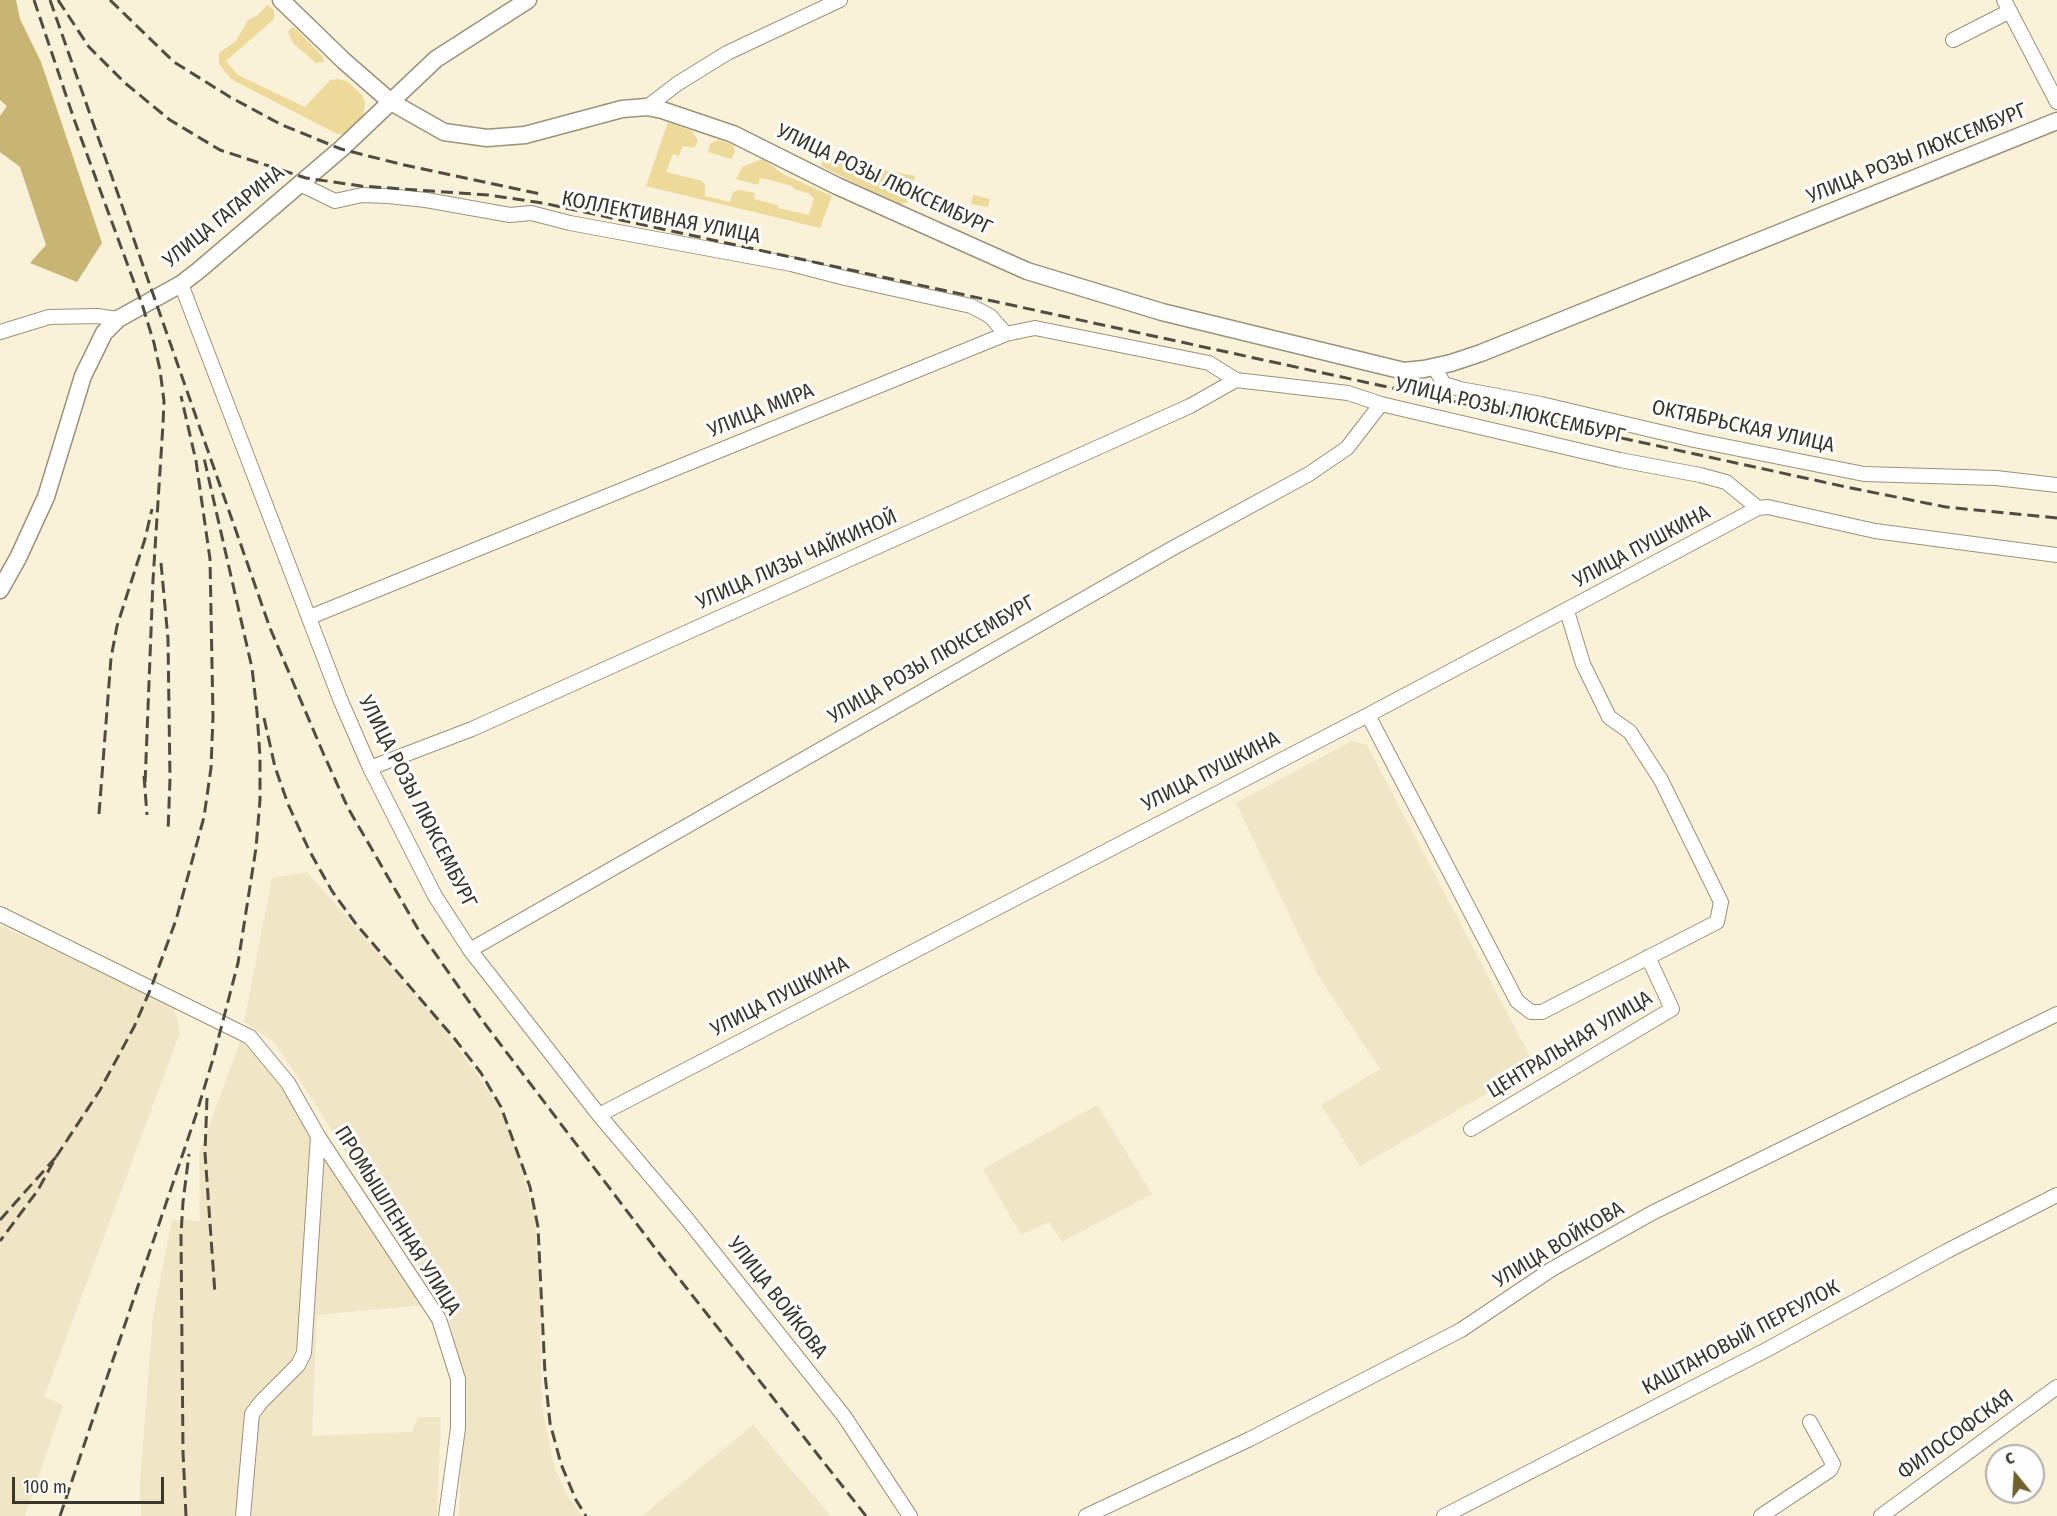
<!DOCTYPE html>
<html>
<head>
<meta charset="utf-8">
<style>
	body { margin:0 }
	#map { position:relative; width:2057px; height:1516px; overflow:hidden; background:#f9f1d8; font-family:"Fira Sans Condensed",sans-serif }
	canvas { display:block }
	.north { position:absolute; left:1985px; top:1444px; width:60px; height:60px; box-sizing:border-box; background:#fefefe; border:2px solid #afaeaa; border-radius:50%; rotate:342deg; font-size:16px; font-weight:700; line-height:24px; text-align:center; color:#39362d }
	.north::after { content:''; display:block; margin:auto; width:21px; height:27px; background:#71612f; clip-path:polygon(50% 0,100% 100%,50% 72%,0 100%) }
	.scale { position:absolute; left:12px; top:1477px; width:152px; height:27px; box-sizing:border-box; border:3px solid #39362d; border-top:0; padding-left:8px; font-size:18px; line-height:21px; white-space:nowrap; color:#39362d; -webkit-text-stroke:4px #fefefe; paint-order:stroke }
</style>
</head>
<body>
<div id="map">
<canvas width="2057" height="1516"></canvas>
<div class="north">С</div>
<div class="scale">100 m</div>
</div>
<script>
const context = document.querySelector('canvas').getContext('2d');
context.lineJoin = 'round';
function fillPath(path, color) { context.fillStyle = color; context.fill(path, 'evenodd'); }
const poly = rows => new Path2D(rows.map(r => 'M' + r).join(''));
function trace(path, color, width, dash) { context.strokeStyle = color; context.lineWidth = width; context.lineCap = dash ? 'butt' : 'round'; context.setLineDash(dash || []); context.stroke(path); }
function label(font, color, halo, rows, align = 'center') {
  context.font = font + ' "Fira Sans Condensed",sans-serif'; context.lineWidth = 6; context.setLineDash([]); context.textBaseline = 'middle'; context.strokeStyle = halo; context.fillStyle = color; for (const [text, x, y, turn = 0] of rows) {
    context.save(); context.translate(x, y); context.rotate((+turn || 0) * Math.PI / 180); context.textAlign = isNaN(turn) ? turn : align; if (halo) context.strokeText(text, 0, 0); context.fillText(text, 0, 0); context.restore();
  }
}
fillPath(poly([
	[1352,741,1367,745,1535,1066,1360,1166,1321,1105,1380,1069,1319,977,1236,803],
	[307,872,445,1030,495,1100,512,1135,535,1219,539,1274,542,1406,554,1467,568,1496,582,1516,459,1516,464,1381,448,1315,307,1091,274,1042,244,1022,272,878],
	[0,925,174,1007,180,1033,44,1397,63,1405,25,1516,0,1516],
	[240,1042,248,1045,295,1106,423,1305,317,1315,312,1436,412,1432,418,1417,441,1417,437,1516,141,1516,140,1482,153,1316,172,1220,200,1221,199,1154],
	[1097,1105,1152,1194,1062,1242,1049,1222,1021,1235,983,1169],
	[753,1425,831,1516,642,1516]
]), '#f0e6c6');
fillPath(poly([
	[267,5,274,10,274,19,226,61,238,75,305,107,330,80,338,79,348,82,362,95,365,103,363,118,350,134,337,134,231,79,219,64,219,53,236,41,248,20,258,15],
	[291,28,295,28,323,57,324,62,316,63,293,43,288,32],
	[668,122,692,131,698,141,694,148,683,146,679,156,673,154,666,172,702,181,705,185,705,196,730,202,733,192,739,190,755,193,754,199,778,205,778,208,809,215,814,198,808,193,794,189,792,186,762,178,760,179,758,185,736,179,742,167,763,159,783,174,832,196,820,228,646,186],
	[718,140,733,145,735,151,733,156,731,159,708,152,710,144],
	[824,158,915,176,908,202,898,205,821,166],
	[973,195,990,199,988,207,971,204]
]), '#edda9a');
fillPath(poly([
	[0,0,16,0,20,19,41,62,102,243,77,282,30,263,46,245,20,167,0,152,0,116,7,106,0,100]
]), '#c8b574');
const minor = poly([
	[2004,0,2057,102],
	[1953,40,2010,11],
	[647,107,677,84,727,53,840,0],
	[300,184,335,201,362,195,388,196,426,200,510,215,531,213,570,223,791,264,845,278,971,306,990,316,1006,334],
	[181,284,340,699,370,768,435,896,470,950,599,1115,687,1219,844,1416,910,1516],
	[0,332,49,317,97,316,118,319],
	[1434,367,1444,384,1460,389,1541,404,1694,440,1864,474,1996,478,2057,485],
	[310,617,1006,334,1035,328,1209,363,1236,380,1348,393,1381,404],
	[1368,715,1517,1001,1531,1012,1542,1012,1717,922,1721,902,1661,780,1630,732,1609,717,1583,664,1567,611],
	[370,768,472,729,1190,406,1236,380],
	[0,914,250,1037,288,1083,318,1136,439,1319,458,1379,458,1428,446,1516],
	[470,950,1173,548,1309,474,1347,448,1381,404,1620,460,1700,475,1726,482,1758,508],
	[599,1115,1368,715,1758,508,1768,507,1875,531,2057,555],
	[1471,1129,1672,1009,1648,957],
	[243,1516,252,1414,261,1402,298,1365,304,1353,318,1136],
	[1086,1516,1250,1439,1461,1330,1552,1269,1652,1213,2057,1014],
	[1444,1516,1768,1349,1947,1251,2057,1195],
	[1761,1516,1830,1470,1833,1464,1810,1422],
	[1881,1516,2057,1387]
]);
const major = poly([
	[281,0,344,61,391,102,444,132,487,138,525,135,622,109,647,107,662,110,733,134,837,186,1027,271,1162,312,1404,371,1424,369,1451,363,1481,353,2057,121],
	[0,590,18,558,46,497,83,376,104,333,118,319,181,284,198,271,341,149,436,59,528,0]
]);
trace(minor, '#9a937b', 16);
trace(major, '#9a937b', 19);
trace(minor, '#fff', 14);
trace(major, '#fff', 16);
trace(poly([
	[34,0,74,119,142,304,154,343,160,370,164,401,163,424,153,580,145,785],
	[50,0,270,628,324,755,348,808,418,929,482,1020,655,1248,866,1516],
	[58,0,89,47,125,83,170,120,220,150,306,178,361,186,488,195,543,203,1851,488,1946,507,2057,518],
	[110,0,174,62,230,97,282,125,341,149,400,164,540,194],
	[161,563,168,639,170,779,168,832],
	[264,718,275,767,288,804,309,850,332,891,356,924,454,1038,481,1073,501,1107,530,1187,538,1227,545,1374,550,1423,561,1464,576,1500,586,1516],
	[144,776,147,815],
	[99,814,111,658,117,626,145,539,152,509],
	[207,1098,205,1153,215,1294],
	[56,1157,100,1090,134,1027,151,988,176,920,204,817,211,768,213,716,210,559,196,461,181,396],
	[0,1220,56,1157,38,1190,0,1241],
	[60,1516,196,1115,213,1059,238,963,256,848,260,800,260,757,257,712,252,668,204,458],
	[186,1516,183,1452,181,1235,183,1202,189,1154]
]), '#504c42', 3, [12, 6]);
label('21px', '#39362d', '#fefefe', [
	["УЛИЦА РОЗЫ ЛЮКСЕМБУРГ",1917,154,-22],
	["УЛИЦА РОЗЫ ЛЮКСЕМБУРГ",884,180,25],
	["УЛИЦА ГАГАРИНА",224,217,-39],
	["КОЛЛЕКТИВНАЯ УЛИЦА",661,218,11],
	["УЛИЦА МИРА",761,411,-22],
	["УЛИЦА РОЗЫ ЛЮКСЕМБУРГ",1510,411,13],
	["ОКТЯБРЬСКАЯ УЛИЦА",1743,427,12],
	["УЛИЦА ПУШКИНА",1642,547,-28],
	["УЛИЦА ЛИЗЫ ЧАЙКИНОЙ",797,560,-24],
	["УЛИЦА РОЗЫ ЛЮКСЕМБУРГ",932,660,-30],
	["УЛИЦА ПУШКИНА",1211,772,-27],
	["УЛИЦА РОЗЫ ЛЮКСЕМБУРГ",417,802,63],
	["УЛИЦА ПУШКИНА",780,997,-27],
	["ЦЕНТРАЛЬНАЯ УЛИЦА",1570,1045,-31],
	["ПРОМЫШЛЕННАЯ УЛИЦА",397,1221,58],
	["УЛИЦА ВОЙКОВА",1559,1245,-31],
	["УЛИЦА ВОЙКОВА",777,1298,52],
	["КАШТАНОВЫЙ ПЕРЕУЛОК",1741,1338,-28],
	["ФИЛОСОФСКАЯ",1956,1435,-36]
]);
</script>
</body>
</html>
